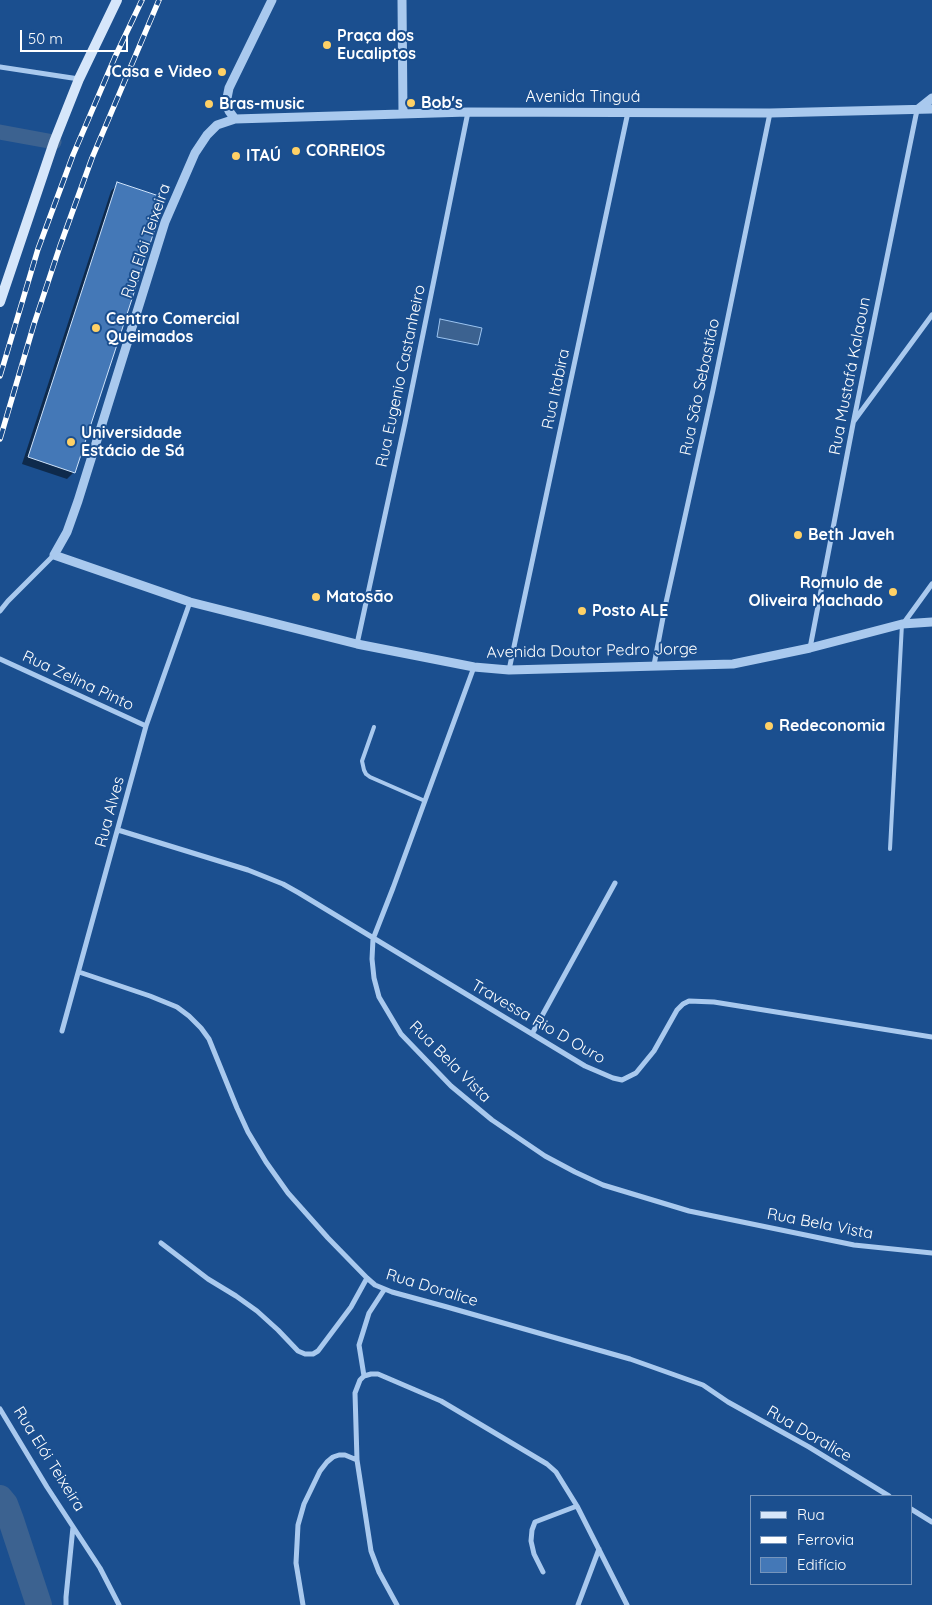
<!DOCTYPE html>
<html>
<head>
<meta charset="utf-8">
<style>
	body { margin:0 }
	#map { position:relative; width:932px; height:1605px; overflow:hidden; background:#1b4f8f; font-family:Quicksand,sans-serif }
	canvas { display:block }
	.legend { position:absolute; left:750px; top:1495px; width:162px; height:90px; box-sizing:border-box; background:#1b4f8f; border:1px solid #7695bc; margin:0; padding:6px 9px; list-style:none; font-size:15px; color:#fff }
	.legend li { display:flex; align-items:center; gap:10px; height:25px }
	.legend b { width:25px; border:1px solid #7695bc }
	.scale { position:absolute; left:20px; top:30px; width:108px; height:22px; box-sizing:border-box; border:2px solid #fff; border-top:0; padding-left:6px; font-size:15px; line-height:18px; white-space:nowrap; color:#fff; -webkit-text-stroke:4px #1b4f8f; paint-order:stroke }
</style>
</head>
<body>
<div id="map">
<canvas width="932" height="1605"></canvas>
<ul class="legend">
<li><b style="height:6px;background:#d6e6fa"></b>Rua</li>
<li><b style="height:6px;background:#fff"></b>Ferrovia</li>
<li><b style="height:14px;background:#4478b7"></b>Edifício</li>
</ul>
<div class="scale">50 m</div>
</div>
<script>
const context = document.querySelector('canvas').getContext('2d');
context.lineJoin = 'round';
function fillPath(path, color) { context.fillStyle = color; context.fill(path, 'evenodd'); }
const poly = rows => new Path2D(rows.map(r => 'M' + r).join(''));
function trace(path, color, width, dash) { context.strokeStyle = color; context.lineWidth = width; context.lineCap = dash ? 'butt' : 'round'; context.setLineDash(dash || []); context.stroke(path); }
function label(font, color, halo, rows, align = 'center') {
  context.font = font + ' Quicksand,sans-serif'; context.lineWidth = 4; context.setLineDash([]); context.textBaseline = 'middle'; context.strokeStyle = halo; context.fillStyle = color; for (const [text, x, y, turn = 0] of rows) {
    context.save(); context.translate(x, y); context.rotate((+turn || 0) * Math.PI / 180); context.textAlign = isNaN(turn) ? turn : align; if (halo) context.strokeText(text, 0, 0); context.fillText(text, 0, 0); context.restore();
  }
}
const water = poly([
	[440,319,482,328,478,345,437,337,440,319]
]);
fillPath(water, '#3c6290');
trace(water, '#9cc4f0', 1);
fillPath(poly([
	[118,184,74,472,67,479,22,464,111,191]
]), '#0007');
trace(poly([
	[0,132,54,142]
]), '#3c6290', 15);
trace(poly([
	[0,1498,5,1504,11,1520,39,1605]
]), '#3c6290', 26);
const building = poly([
	[117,182,165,198,75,473,28,457,117,182]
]);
fillPath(building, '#4478b7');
trace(building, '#cfe3fa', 1);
trace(poly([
	[374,727,362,761,364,770,366,774,370,777,425,801],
	[890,849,902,624]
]), '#a9c9ee', 4);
trace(poly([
	[0,67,79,79],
	[854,421,932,315],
	[0,611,8,601,54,555],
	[903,624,932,584],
	[357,644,405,423,468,112],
	[810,648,853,424,917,110],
	[0,659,146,726],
	[654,665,665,607,713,390,770,113],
	[474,667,393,888,373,939,372,959,374,978,379,997,401,1034,451,1086,492,1120,545,1156,575,1172,603,1185,689,1211,854,1245,932,1253],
	[509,670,628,112],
	[118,830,248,870,283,884,299,893,585,1066,613,1078,622,1080,636,1073,654,1051,677,1010,683,1004,689,1001,714,1002,932,1037],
	[79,972,150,996,177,1007,189,1016,201,1028,209,1039,237,1108,248,1132,266,1162,288,1193,328,1238,367,1278,375,1285,392,1292,447,1307,630,1359,703,1385,728,1402,809,1447,889,1496],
	[62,1031,146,726,190,602],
	[532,1034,615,883],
	[161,1243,208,1279,236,1296,257,1311,278,1330,298,1351,305,1354,313,1354,318,1351,351,1307,367,1278],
	[364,1376,359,1345,369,1313,384,1290],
	[0,1409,47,1487,100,1568,119,1605],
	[357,1460,355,1393,360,1380,364,1376,371,1374,378,1374,441,1401,547,1464,556,1472,577,1506,627,1605],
	[911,1509,932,1522],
	[543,1572,534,1554,531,1541,532,1530,535,1522,577,1506],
	[66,1605,66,1597,73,1527],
	[303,1605,296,1563,298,1525,304,1504,320,1471,327,1462,333,1457,339,1455,345,1455,357,1460,371,1551,379,1572,397,1605],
	[578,1605,599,1549]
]), '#a9c9ee', 5);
trace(poly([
	[402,0,403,114],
	[932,109,770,113,468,112,235,119,217,125,207,135,195,153,165,222,78,501,67,532,54,555,190,602,357,644,474,667,509,670,733,664,810,648,902,624,932,622],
	[917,110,932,98],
	[235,119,229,111,226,103,229,88,272,0]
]), '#a9c9ee', 9);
trace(poly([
	[0,302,54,142,79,79,117,0]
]), '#d6e6fa', 10);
const rail = poly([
	[0,376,38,249,73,155,115,57,142,0],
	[0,439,34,324,60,246,92,158,159,0]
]);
trace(rail, '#fff', 5.5);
trace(rail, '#1b4f8f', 4, [11]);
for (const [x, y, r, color] of [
	[327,45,5,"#ffd166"],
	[222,72,5,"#ffd166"],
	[411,103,5,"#ffd166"],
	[209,104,5,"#ffd166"],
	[296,151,5,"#ffd166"],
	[236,156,5,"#ffd166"],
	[96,328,5,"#ffd166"],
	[71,442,5,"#ffd166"],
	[798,535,5,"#ffd166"],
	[893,592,5,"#ffd166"],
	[316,597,5,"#ffd166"],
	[582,611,5,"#ffd166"],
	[769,726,5,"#ffd166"]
]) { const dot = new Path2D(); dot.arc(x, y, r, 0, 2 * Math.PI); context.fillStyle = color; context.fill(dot); trace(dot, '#1b4f8f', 2); }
label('bold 16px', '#fff', '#1b4f8f', [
	["Praça dos",337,36],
	["Eucaliptos",337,54],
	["Casa e Video",212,72,"right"],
	["Bob's",421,103],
	["Bras-music",219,104],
	["CORREIOS",306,151],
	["ITAÚ",246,156],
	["Centro Comercial",106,319],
	["Queimados",106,337],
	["Universidade",81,433],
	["Estácio de Sá",81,451],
	["Beth Javeh",808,535],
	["Romulo de",883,583,"right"],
	["Oliveira Machado",883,601,"right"],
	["Matosão",326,597],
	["Posto ALE",592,611],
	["Redeconomia",779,726]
], 'left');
label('16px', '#fff', '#1b4f8f', [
	["Avenida Tinguá",583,97],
	["Rua Elói Teixeira",146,241,-71],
	["Rua Eugenio Castanheiro",401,376,-78],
	["Rua Mustafá Kalaoun",850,376,-79],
	["Rua São Sebastião",700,387,-78],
	["Rua Itabira",556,389,-78],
	["Avenida Doutor Pedro Jorge",592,651,-1],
	["Rua Zelina Pinto",78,681,25],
	["Rua Alves",110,812,-75],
	["Travessa Rio D Ouro",538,1022,30],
	["Rua Bela Vista",450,1062,45],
	["Rua Bela Vista",820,1224,11],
	["Rua Doralice",432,1288,17],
	["Rua Doralice",809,1434,30],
	["Rua Elói Teixeira",49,1459,58]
]);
</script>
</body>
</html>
